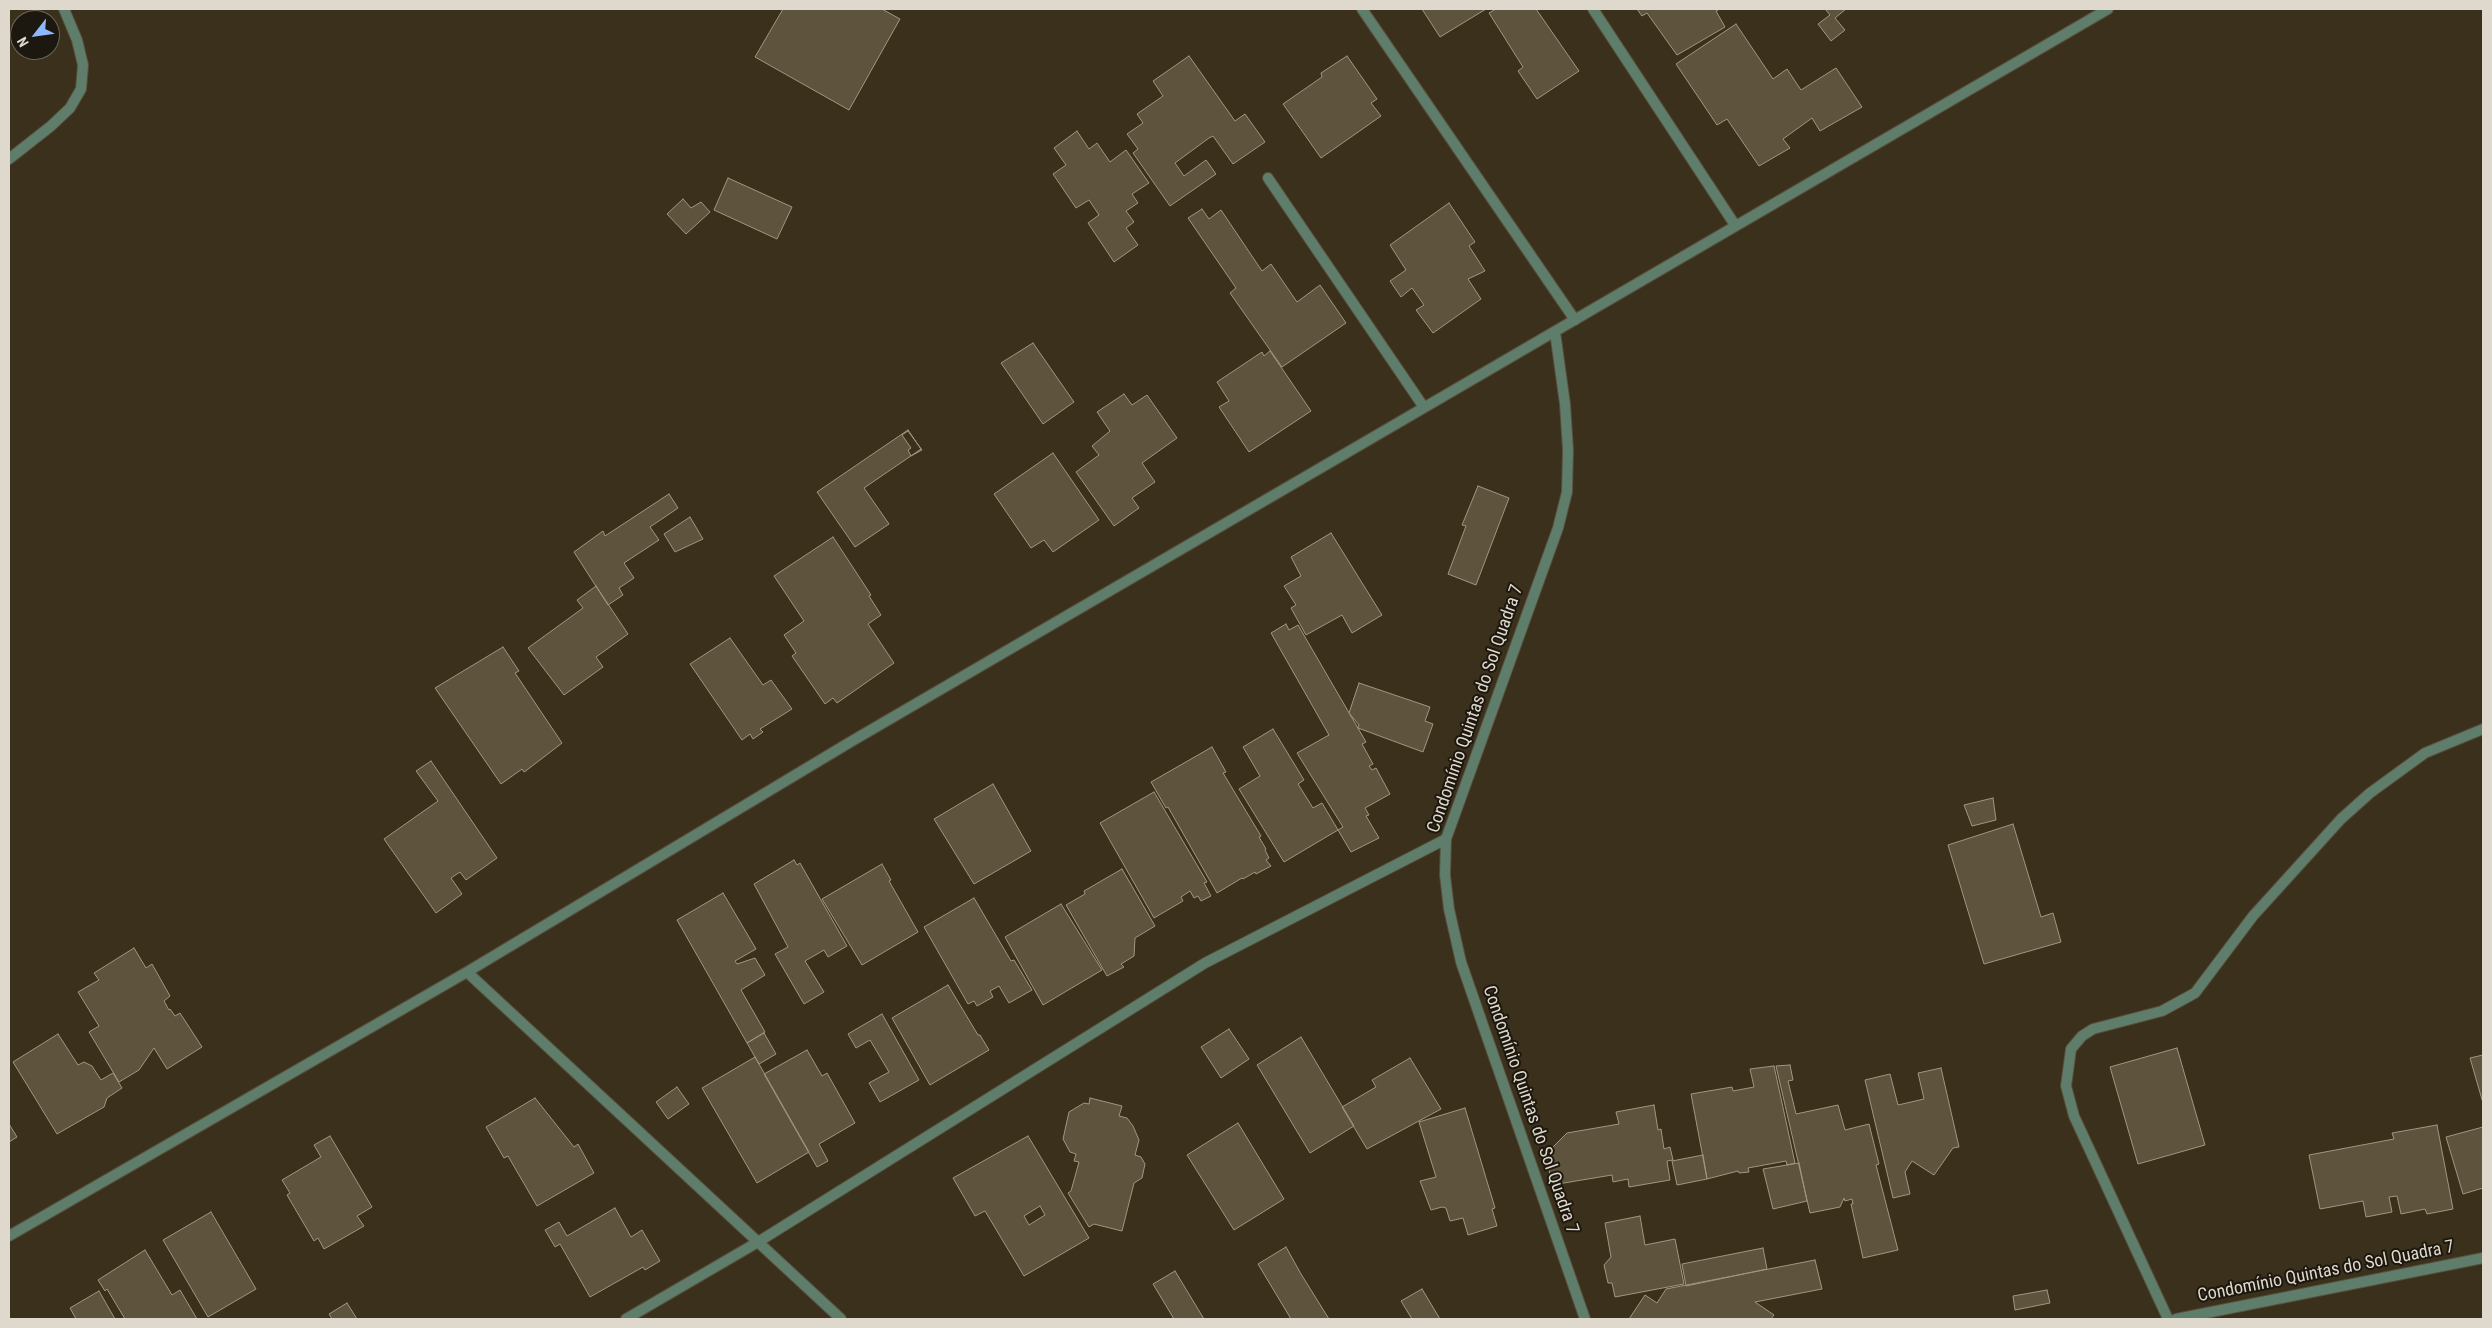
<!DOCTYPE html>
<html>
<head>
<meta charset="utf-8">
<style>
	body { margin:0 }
	#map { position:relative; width:2492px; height:1328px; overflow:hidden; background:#3a301b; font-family:"Roboto Condensed",sans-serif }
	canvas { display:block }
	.frame { position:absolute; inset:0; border:10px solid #dfd9cd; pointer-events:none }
	.north { position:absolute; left:10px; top:10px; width:50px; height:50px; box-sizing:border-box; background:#1d180f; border:1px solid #6b655b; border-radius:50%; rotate:240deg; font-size:14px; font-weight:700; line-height:20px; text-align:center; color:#dfd9cd }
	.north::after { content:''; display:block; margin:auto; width:18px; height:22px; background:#8db9fc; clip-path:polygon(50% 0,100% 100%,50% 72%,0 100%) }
</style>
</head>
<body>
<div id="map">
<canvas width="2492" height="1328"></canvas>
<div class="frame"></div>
<div class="north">N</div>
</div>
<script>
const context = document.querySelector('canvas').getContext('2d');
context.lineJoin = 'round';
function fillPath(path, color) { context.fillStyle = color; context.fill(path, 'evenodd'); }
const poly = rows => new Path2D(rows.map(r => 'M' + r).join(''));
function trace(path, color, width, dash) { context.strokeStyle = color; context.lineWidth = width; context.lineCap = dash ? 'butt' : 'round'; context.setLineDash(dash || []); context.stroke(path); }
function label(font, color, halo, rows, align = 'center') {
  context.font = font + ' "Roboto Condensed",sans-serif'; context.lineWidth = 4; context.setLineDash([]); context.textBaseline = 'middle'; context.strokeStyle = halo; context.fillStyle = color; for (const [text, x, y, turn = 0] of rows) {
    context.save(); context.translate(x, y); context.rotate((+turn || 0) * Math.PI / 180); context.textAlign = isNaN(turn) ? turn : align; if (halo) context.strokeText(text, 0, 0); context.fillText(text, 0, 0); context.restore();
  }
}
const building = poly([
	[783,9,882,9,900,19,849,110,755,57,783,9],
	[1422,9,1486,9,1440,37,1422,9],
	[1496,9,1536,9,1579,71,1537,99,1518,71,1523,67,1489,13,1496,9],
	[1637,9,1720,9,1716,11,1725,27,1677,55,1647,13,1642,16,1637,9],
	[1825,9,1846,9,1835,18,1845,30,1831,41,1818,24,1830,15,1825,9],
	[1736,24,1773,79,1787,69,1801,90,1836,68,1862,107,1820,131,1812,118,1783,139,1790,148,1759,166,1727,119,1717,125,1676,64,1736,24],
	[1189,56,1235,121,1245,114,1265,142,1233,164,1213,136,1209,138,1175,163,1184,176,1206,160,1216,174,1170,206,1133,153,1138,149,1127,134,1143,123,1137,114,1163,96,1153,81,1189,56],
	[1347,56,1377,99,1371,103,1381,116,1321,158,1283,104,1322,77,1321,73,1347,56],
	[1077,131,1089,149,1097,143,1110,162,1126,150,1149,183,1132,194,1138,203,1126,211,1134,222,1126,228,1138,245,1114,262,1088,223,1099,215,1089,200,1076,208,1053,174,1066,165,1054,148,1077,131],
	[728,178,792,207,777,239,714,210,728,178],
	[683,199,691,208,701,202,710,212,686,234,667,214,683,199],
	[1449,203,1475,242,1469,246,1485,271,1468,279,1481,299,1433,333,1416,310,1424,305,1412,288,1401,297,1390,281,1406,270,1390,245,1449,203],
	[1202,209,1209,219,1221,210,1262,271,1271,264,1297,302,1320,285,1346,323,1282,367,1230,293,1236,288,1188,218,1202,209],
	[1033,343,1074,402,1043,424,1001,363,1033,343],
	[1270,351,1311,411,1249,452,1219,407,1229,401,1217,382,1262,352,1264,356,1270,351],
	[1124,394,1132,405,1147,395,1177,438,1142,463,1155,482,1132,498,1139,508,1114,526,1076,472,1099,455,1092,446,1110,431,1097,412,1124,394],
	[908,430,921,449,864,488,889,524,855,547,817,492,908,430],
	[908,431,922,450,911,456,908,450,911,448,902,435,908,431],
	[1053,453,1099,520,1053,552,1044,540,1031,548,994,494,1053,453],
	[1478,486,1509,498,1476,585,1448,574,1466,526,1462,525,1478,486],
	[669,494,678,508,650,527,659,540,624,563,634,578,619,588,623,595,608,605,574,552,603,531,605,536,669,494],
	[690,517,703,539,675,552,664,534,690,517],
	[1331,533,1382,615,1352,633,1342,615,1306,635,1291,608,1296,605,1284,586,1301,576,1291,557,1331,533],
	[833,537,871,595,869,596,881,615,868,624,894,663,837,703,833,698,825,704,792,656,796,653,784,635,804,621,774,576,833,537],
	[596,586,628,634,596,657,603,667,564,695,528,648,583,608,577,600,596,586],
	[1286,624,1289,630,1298,625,1366,742,1362,744,1373,764,1369,766,1372,770,1376,768,1390,794,1365,808,1369,815,1366,816,1379,838,1351,852,1338,830,1343,827,1297,753,1329,735,1271,633,1286,624],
	[730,638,763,685,771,680,792,709,760,729,763,732,753,739,750,734,742,740,690,664,730,638],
	[503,647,519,671,515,673,562,743,527,770,524,772,522,769,501,784,435,688,503,647],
	[1359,683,1430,707,1425,721,1433,724,1423,752,1358,728,1359,725,1349,713,1359,683],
	[1273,729,1304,780,1298,784,1313,808,1322,803,1338,830,1284,862,1239,789,1260,776,1243,747,1273,729],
	[1212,747,1226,772,1223,773,1261,836,1259,837,1266,849,1265,850,1269,858,1266,860,1271,866,1256,874,1255,872,1243,879,1242,878,1217,893,1168,807,1166,808,1151,782,1212,747],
	[431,761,497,858,466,880,460,872,451,878,462,894,436,913,384,839,438,801,416,771,431,761],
	[993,784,1031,851,974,884,934,819,993,784],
	[1154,792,1207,882,1204,883,1211,896,1201,901,1198,896,1194,898,1190,891,1181,897,1183,901,1154,918,1100,823,1154,792],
	[1993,798,1996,820,1972,826,1964,805,1993,798],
	[2013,824,2041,917,2053,913,2061,942,1984,964,1948,845,2013,824],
	[794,860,797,865,800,863,847,946,828,957,824,950,805,961,824,992,804,1004,775,954,788,947,754,884,794,860],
	[882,864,891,880,889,881,918,932,862,965,822,899,882,864],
	[1122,869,1155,926,1135,938,1134,956,1121,964,1124,967,1107,976,1066,905,1085,894,1084,891,1122,869],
	[723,893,756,949,735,961,737,964,755,958,765,975,741,990,765,1032,747,1043,677,920,723,893],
	[974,898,1011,961,1014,960,1032,990,1009,1003,999,986,990,991,993,997,977,1006,974,1001,968,1004,924,927,974,898],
	[1061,904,1102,970,1043,1005,1005,937,1061,904],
	[134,948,146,968,152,964,170,996,164,1001,169,1010,170,1009,175,1016,180,1013,202,1047,167,1069,154,1048,139,1070,119,1082,89,1032,99,1026,78,992,99,980,94,973,134,948],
	[948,985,978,1035,980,1035,989,1050,930,1085,892,1018,948,985],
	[882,1014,919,1080,880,1102,869,1083,889,1072,870,1040,856,1048,848,1034,882,1014],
	[1229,1029,1249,1059,1221,1078,1201,1047,1229,1029],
	[764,1033,776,1054,759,1064,747,1043,764,1033],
	[58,1034,78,1065,84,1062,92,1066,101,1080,113,1073,122,1088,107,1098,104,1107,57,1134,13,1062,58,1034],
	[1301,1037,1354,1126,1310,1153,1257,1065,1301,1037],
	[2177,1048,2205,1145,2138,1164,2110,1067,2177,1048],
	[807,1050,822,1076,827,1073,855,1123,819,1144,828,1161,817,1167,764,1074,807,1050],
	[2483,1055,2483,1103,2470,1058,2483,1055],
	[755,1057,809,1152,757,1183,702,1088,755,1057],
	[1410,1058,1441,1109,1367,1149,1342,1107,1376,1087,1372,1080,1410,1058],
	[1790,1065,1793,1080,1788,1081,1796,1114,1838,1105,1845,1130,1869,1124,1879,1164,1876,1165,1898,1250,1863,1258,1851,1204,1853,1204,1852,1199,1845,1201,1844,1198,1840,1207,1810,1213,1776,1066,1790,1065],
	[1774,1066,1795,1163,1787,1165,1786,1161,1748,1168,1749,1172,1739,1173,1738,1171,1707,1179,1691,1094,1732,1087,1733,1091,1754,1087,1750,1069,1774,1066],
	[1941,1068,1959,1147,1953,1148,1934,1175,1912,1161,1905,1172,1910,1194,1893,1198,1865,1080,1890,1074,1898,1105,1924,1099,1918,1073,1941,1068],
	[677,1087,689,1104,668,1119,656,1102,677,1087],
	[535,1098,574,1147,578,1144,594,1173,537,1206,508,1156,504,1158,486,1127,535,1098],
	[1090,1098,1122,1106,1119,1116,1127,1118,1133,1126,1139,1140,1135,1155,1141,1157,1145,1164,1142,1178,1134,1183,1122,1231,1094,1224,1089,1227,1068,1193,1071,1191,1079,1162,1074,1161,1076,1154,1070,1152,1063,1139,1069,1112,1084,1103,1089,1104,1090,1098],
	[1654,1105,1658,1130,1661,1129,1664,1149,1670,1147,1673,1160,1667,1161,1670,1180,1629,1187,1628,1179,1613,1182,1612,1175,1552,1185,1546,1154,1567,1133,1619,1124,1616,1112,1654,1105],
	[1465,1108,1495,1208,1492,1209,1497,1226,1468,1235,1463,1218,1450,1221,1446,1208,1442,1207,1431,1210,1420,1181,1436,1177,1419,1122,1465,1108],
	[1238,1123,1284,1199,1234,1230,1187,1155,1238,1123],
	[9,1124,17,1137,9,1142,9,1124],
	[2437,1125,2453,1209,2427,1214,2425,1209,2401,1214,2397,1196,2389,1197,2392,1212,2366,1217,2363,1201,2320,1209,2309,1155,2394,1139,2392,1133,2437,1125],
	[2483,1127,2483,1188,2463,1194,2446,1137,2483,1127],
	[330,1136,372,1207,357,1216,364,1226,324,1249,318,1238,314,1241,287,1195,290,1193,282,1180,321,1157,314,1145,330,1136],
	[1028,1136,1089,1238,1024,1276,985,1211,975,1216,953,1178,1028,1136],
	[1040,1206,1045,1215,1029,1225,1024,1216,1040,1206],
	[1703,1155,1707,1179,1677,1185,1672,1161,1703,1155],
	[1799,1163,1807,1201,1773,1209,1763,1169,1799,1163],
	[615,1208,631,1237,642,1230,660,1261,645,1270,643,1267,590,1297,560,1244,555,1247,545,1230,559,1222,567,1236,615,1208],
	[211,1212,256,1289,208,1317,163,1240,211,1212],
	[1640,1216,1645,1245,1675,1239,1684,1284,1615,1297,1612,1283,1608,1283,1604,1265,1611,1257,1605,1223,1640,1216],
	[1286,1247,1301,1274,1329,1319,1291,1319,1258,1264,1286,1247],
	[1763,1248,1767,1269,1686,1286,1682,1264,1763,1248],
	[145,1250,172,1295,180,1290,197,1319,125,1319,107,1289,105,1291,98,1280,145,1250],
	[1815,1260,1822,1289,1755,1302,1774,1315,1771,1319,1629,1319,1645,1295,1657,1303,1666,1289,1815,1260],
	[1175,1271,1204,1319,1174,1319,1153,1284,1175,1271],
	[1422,1289,1440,1319,1412,1319,1401,1301,1422,1289],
	[2047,1290,2050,1303,2015,1310,2013,1296,2047,1290],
	[99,1291,115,1319,76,1319,70,1308,99,1291],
	[347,1303,357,1319,332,1319,329,1314,347,1303]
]);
fillPath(building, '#5e543e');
trace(building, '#a2967e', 1);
const minor = poly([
	[1362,9,1575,320],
	[1593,9,1735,225],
	[9,159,51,126,70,108,81,89,83,65,77,40,64,9],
	[1268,178,1423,406],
	[1555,332,1565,404,1568,450,1567,492,1558,528,1446,839,1445,875,1449,909,1461,962,1585,1319],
	[467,972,841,1319],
	[9,1236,467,972,852,741,2108,9],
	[626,1319,758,1242,1205,963,1446,839],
	[2168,1319,2074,1116,2066,1086,2071,1049,2082,1036,2093,1029,2162,1011,2195,993,2253,916,2341,819,2370,793,2425,753,2483,729],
	[2176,1319,2483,1258]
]);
trace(minor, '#584e3b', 12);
trace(minor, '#5e7d6b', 10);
label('18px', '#dfd9cd', '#1d180f', [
	["Condomínio Quintas do Sol Quadra 7",1476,709,-71],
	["Condomínio Quintas do Sol Quadra 7",1530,1110,71],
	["Condomínio Quintas do Sol Quadra 7",2326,1272,-11]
]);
</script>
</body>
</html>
